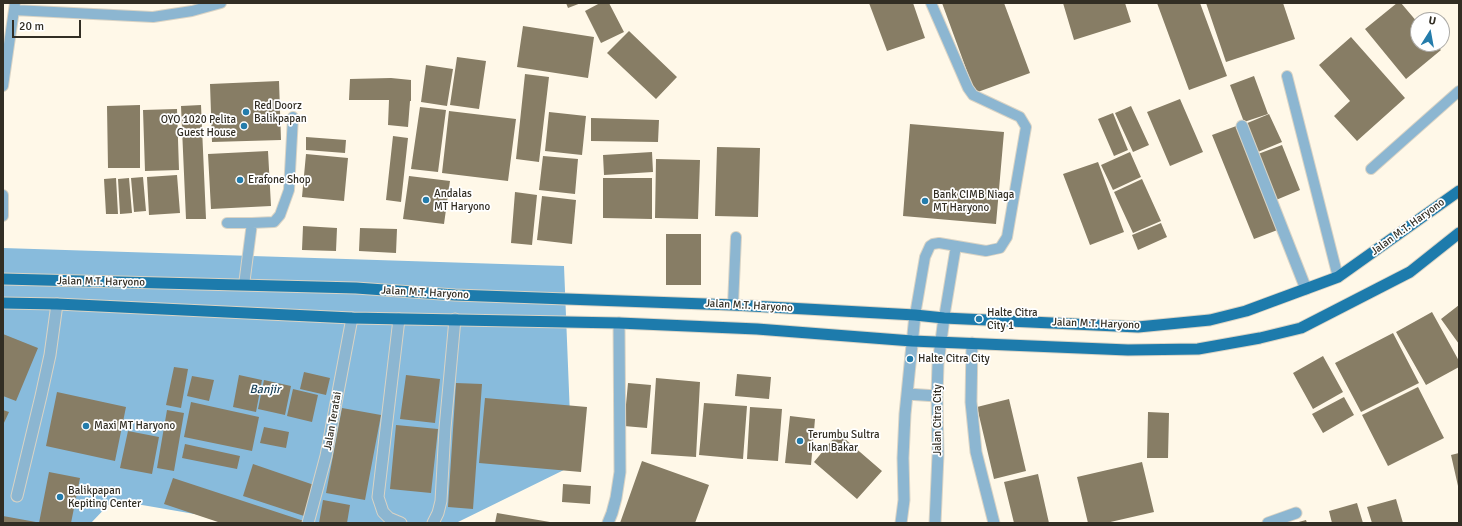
<!DOCTYPE html>
<html>
<head>
<meta charset="utf-8">
<style>
	body { margin:0 }
	#map { position:relative; width:1462px; height:526px; overflow:hidden; background:#fff8e8; font-family:Signika,sans-serif }
	canvas { display:block }
	.frame { position:absolute; inset:0; border:4px solid #322e24; pointer-events:none }
	.north { position:absolute; left:1410px; top:12px; width:40px; height:40px; box-sizing:border-box; background:#fff; border:1px solid #adaba7; border-radius:50%; rotate:11deg; font-size:11px; font-weight:700; line-height:16px; text-align:center; color:#322e24 }
	.north::after { content:''; display:block; margin:auto; width:14px; height:18px; background:#247cab; clip-path:polygon(50% 0,100% 100%,50% 72%,0 100%) }
	.scale { position:absolute; left:12px; top:20px; width:69px; height:18px; box-sizing:border-box; border:2px solid #322e24; border-top:0; padding-left:5px; font-size:12px; line-height:14px; white-space:nowrap; color:#322e24; -webkit-text-stroke:3px #fff; paint-order:stroke }
</style>
</head>
<body>
<div id="map">
<canvas width="1462" height="526"></canvas>
<div class="frame"></div>
<div class="north">U</div>
<div class="scale">20 m</div>
</div>
<script>
const context = document.querySelector('canvas').getContext('2d');
context.lineJoin = 'round';
function fillPath(path, color) { context.fillStyle = color; context.fill(path, 'evenodd'); }
const poly = rows => new Path2D(rows.map(r => 'M' + r).join(''));
function trace(path, color, width, dash) { context.strokeStyle = color; context.lineWidth = width; context.lineCap = dash ? 'butt' : 'round'; context.setLineDash(dash || []); context.stroke(path); }
function label(font, color, halo, rows, align = 'center') {
  context.font = font + ' Signika,sans-serif'; context.lineWidth = 3.5; context.setLineDash([]); context.textBaseline = 'middle'; context.strokeStyle = halo; context.fillStyle = color; for (const [text, x, y, turn = 0] of rows) {
    context.save(); context.translate(x, y); context.rotate((+turn || 0) * Math.PI / 180); context.textAlign = isNaN(turn) ? turn : align; if (halo) context.strokeText(text, 0, 0); context.fillText(text, 0, 0); context.restore();
  }
}
fillPath(poly([
	[3,248,564,266,572,466,456,523,247,523,113,500,91,523,3,523]
]), '#88bbdc');
fillPath(poly([
	[566,3,581,3,568,8],
	[600,3,609,3,624,32,601,43,585,11],
	[869,3,913,3,925,38,887,51],
	[942,3,1004,3,1030,73,975,93],
	[1063,3,1125,3,1131,22,1074,40],
	[1157,3,1200,3,1227,76,1189,90],
	[1206,3,1283,3,1295,39,1226,62],
	[1397,3,1401,3,1418,23,1418,44,1435,44,1441,50,1406,79,1365,29],
	[523,26,594,37,588,78,517,67],
	[629,31,677,77,656,99,607,53],
	[1351,37,1405,98,1357,141,1334,116,1350,101,1319,65],
	[457,57,486,61,479,109,450,105],
	[426,65,453,69,447,106,421,102],
	[525,74,549,77,539,162,516,159],
	[1254,76,1268,114,1244,122,1230,85],
	[391,78,411,80,411,101,410,101,408,127,388,125,389,100,349,100,350,79],
	[279,81,281,140,212,142,210,84],
	[1180,99,1203,152,1170,166,1147,112],
	[140,105,140,168,108,168,107,106],
	[201,105,206,219,186,219,181,106],
	[1131,106,1149,145,1133,152,1115,113],
	[420,107,446,110,438,172,411,169],
	[177,109,179,170,145,171,143,110],
	[449,111,516,119,508,181,442,173],
	[549,112,586,116,582,155,545,151],
	[1113,113,1128,150,1114,156,1098,119],
	[1269,114,1282,142,1258,152,1245,124],
	[591,118,659,120,658,142,591,141],
	[910,124,1004,132,996,224,903,216],
	[1239,125,1280,229,1254,239,1212,135],
	[393,136,408,138,401,202,386,200],
	[306,137,346,140,345,153,306,150],
	[1282,145,1300,190,1276,200,1258,154],
	[717,147,760,148,758,217,715,216],
	[268,151,271,206,211,209,208,154],
	[652,152,653,172,604,175,603,155],
	[1130,152,1141,177,1113,190,1101,165],
	[306,154,348,158,344,201,302,197],
	[543,156,578,159,575,194,539,190],
	[656,159,700,160,698,219,655,218],
	[1098,162,1124,232,1090,245,1063,174],
	[177,175,180,213,149,215,147,177],
	[409,176,450,181,444,224,403,219],
	[143,177,146,211,134,212,131,178],
	[116,178,118,214,106,214,104,179],
	[129,178,132,213,120,214,118,179],
	[603,178,652,178,652,219,603,218],
	[1142,179,1161,221,1133,233,1114,192],
	[515,192,537,195,532,245,511,243],
	[542,196,576,200,572,244,537,240],
	[1161,223,1167,237,1138,250,1132,235],
	[303,226,337,228,336,251,302,250],
	[360,228,397,229,396,253,359,251],
	[666,234,701,234,701,285,666,285],
	[1459,305,1459,344,1441,319],
	[1432,312,1459,361,1459,367,1426,385,1396,332],
	[1393,333,1419,383,1361,412,1335,363],
	[3,334,38,348,16,401,3,396],
	[1323,356,1343,392,1313,409,1293,373],
	[174,367,188,369,181,408,166,405],
	[304,372,330,378,326,395,300,389],
	[737,374,771,377,769,399,735,396],
	[239,375,262,380,256,412,233,407],
	[406,375,440,379,435,423,400,419],
	[192,376,214,380,209,401,187,396],
	[656,378,700,382,696,457,651,454],
	[264,380,291,386,285,415,258,409],
	[456,383,482,384,473,509,448,507],
	[628,383,651,385,647,428,624,426],
	[1418,387,1444,438,1388,466,1362,415],
	[293,389,318,395,312,422,287,416],
	[57,392,126,407,115,461,46,446],
	[1344,397,1354,415,1323,433,1312,414],
	[485,398,587,407,581,472,479,463],
	[1009,399,1026,471,994,479,977,407],
	[191,402,259,417,252,451,184,437],
	[704,403,747,406,743,459,699,455],
	[750,407,782,409,778,461,747,459],
	[342,408,381,415,365,500,326,493],
	[3,410,9,412,3,425],
	[167,410,184,413,174,471,157,468],
	[1148,412,1169,413,1168,458,1147,458],
	[790,416,815,419,811,465,785,463],
	[396,425,438,429,431,493,390,489],
	[264,427,289,432,286,448,260,443],
	[128,431,159,437,152,474,120,468],
	[838,433,882,471,857,499,814,462],
	[185,444,240,456,237,469,182,458],
	[1459,453,1459,486,1458,486,1451,455],
	[642,461,709,485,695,523,620,523],
	[1142,462,1154,512,1106,523,1088,523,1077,477],
	[253,464,314,485,304,516,243,496],
	[49,472,80,478,71,523,39,523],
	[1038,474,1049,523,1014,523,1004,482],
	[173,478,304,521,304,523,221,523,164,504],
	[563,484,591,486,590,504,562,502],
	[1396,499,1403,523,1372,523,1367,507],
	[323,500,350,505,347,523,319,523],
	[1357,503,1363,523,1332,523,1329,511],
	[497,513,550,522,550,523,495,523],
	[3,516,36,522,36,523,3,523],
	[1306,520,1307,523,1295,523]
]), '#877d65');
const service = poly([
	[14,10,153,17,192,11,221,3],
	[1287,76,1338,277],
	[3,86,15,3],
	[1371,169,1459,91],
	[3,195,3,216],
	[227,223,252,223,244,285],
	[252,223,274,222,280,215,289,190,293,117],
	[733,305,736,237],
	[915,315,925,257,930,246,933,244,939,243,986,251,1000,248,1007,237,1026,127,1020,117,973,95,968,88,931,3],
	[944,318,956,246]
]);
const minor = poly([
	[1242,126,1306,289],
	[399,319,378,497,383,512,389,518,401,523],
	[972,343,971,402,976,452,994,523],
	[907,394,937,396],
	[17,496,41,396,50,355,57,304],
	[308,523,326,456,352,318],
	[433,523,438,513,441,501,445,428,455,319],
	[608,523,612,513,616,498,620,472,619,323],
	[901,523,904,500,903,458,905,414,915,315],
	[935,523,938,455,937,396,938,364,944,318],
	[1268,523,1296,513]
]);
const primary = poly([
	[3,279,356,288,455,295,733,305,915,315,944,318,1138,327,1210,320,1246,311,1338,277,1459,191],
	[3,303,57,304,352,318,619,323,757,329,912,341,1128,350,1198,349,1260,338,1301,328,1410,272,1459,233]
]);
trace(service, '#dad4c5', 12);
trace(minor, '#dad4c5', 13);
trace(primary, '#dad4c5', 13);
trace(service, '#8cb6d1', 10);
trace(minor, '#8cb6d1', 11);
trace(primary, '#1d7bac', 11);
for (const [x, y, r, color] of [
	[246,112,4,"#247cab"],
	[244,126,4,"#247cab"],
	[240,180,4,"#247cab"],
	[426,200,4,"#247cab"],
	[925,201,4,"#247cab"],
	[979,319,4,"#247cab"],
	[910,359,4,"#247cab"],
	[86,426,4,"#247cab"],
	[800,441,4,"#247cab"],
	[60,497,4,"#247cab"]
]) { const dot = new Path2D(); dot.arc(x, y, r, 0, 2 * Math.PI); context.fillStyle = color; context.fill(dot); trace(dot, '#fff', 1.5); }
label('11px', '#322e24', '#fff', [
	["Red Doorz",254,106],
	["Balikpapan",254,119],
	["OYO 1020 Pelita",236,120,"right"],
	["Guest House",236,133,"right"],
	["Erafone Shop",248,180],
	["Andalas",434,194],
	["MT Haryono",434,207],
	["Bank CIMB Niaga",933,195],
	["MT Haryono",933,208],
	["Halte Citra",987,313],
	["City 1",987,326],
	["Halte Citra City",918,359],
	["Maxi MT Haryono",94,426],
	["Terumbu Sultra",808,435],
	["Ikan Bakar",808,448],
	["Balikpapan",68,491],
	["Kepiting Center",68,504]
], 'left');
label('11px', '#322e24', '#fff', [
	["Jalan M.T. Haryono",1408,227,-36],
	["Jalan M.T. Haryono",101,282,1],
	["Jalan M.T. Haryono",425,293,3],
	["Jalan M.T. Haryono",749,306,3],
	["Jalan M.T. Haryono",1096,324,2],
	["Jalan Citra City",938,420,-90],
	["Jalan Teratai",333,421,-80]
]);
label('italic 12px', '#153e56', '#fff', [
	["Banjir",265,390]
]);
</script>
</body>
</html>
